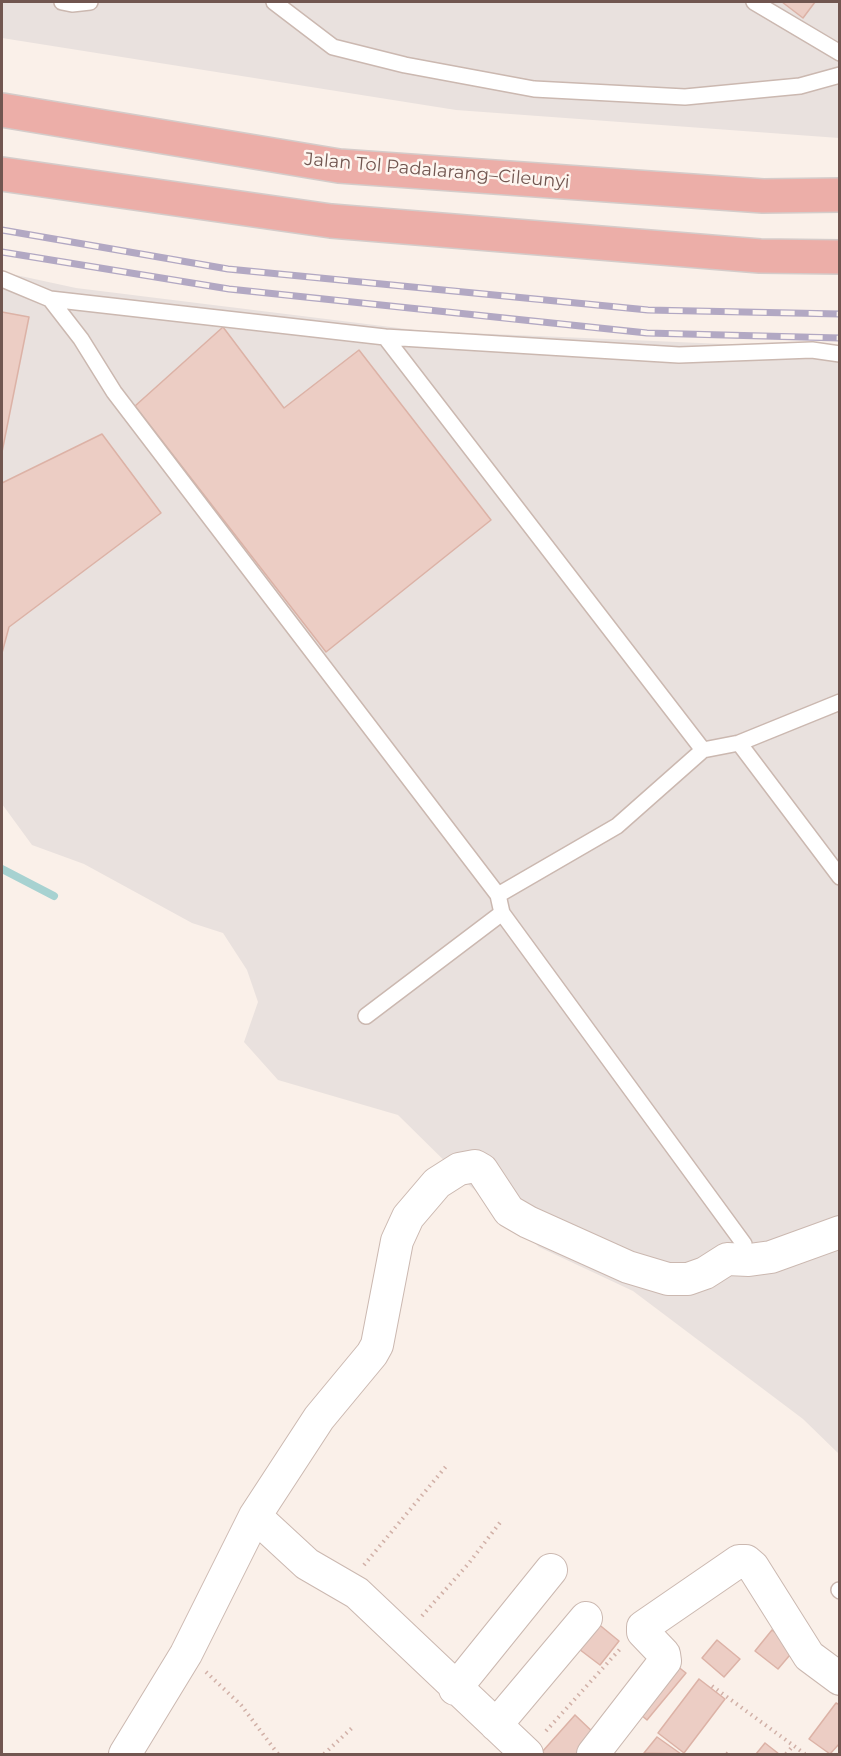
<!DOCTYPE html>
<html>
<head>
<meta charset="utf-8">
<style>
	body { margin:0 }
	#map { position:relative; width:841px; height:1756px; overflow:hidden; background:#faf0e9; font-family:Montserrat,sans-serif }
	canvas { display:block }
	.frame { position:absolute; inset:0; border:3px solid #715650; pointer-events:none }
</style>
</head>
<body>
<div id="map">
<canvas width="841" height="1756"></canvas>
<div class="frame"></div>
</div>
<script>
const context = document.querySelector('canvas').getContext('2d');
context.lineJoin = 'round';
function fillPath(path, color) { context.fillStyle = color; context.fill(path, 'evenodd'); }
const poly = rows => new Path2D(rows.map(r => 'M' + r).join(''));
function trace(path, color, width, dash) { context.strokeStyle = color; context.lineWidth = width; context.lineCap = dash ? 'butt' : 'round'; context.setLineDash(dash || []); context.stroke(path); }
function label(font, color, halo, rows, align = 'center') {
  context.font = font + ' Montserrat,sans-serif'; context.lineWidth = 5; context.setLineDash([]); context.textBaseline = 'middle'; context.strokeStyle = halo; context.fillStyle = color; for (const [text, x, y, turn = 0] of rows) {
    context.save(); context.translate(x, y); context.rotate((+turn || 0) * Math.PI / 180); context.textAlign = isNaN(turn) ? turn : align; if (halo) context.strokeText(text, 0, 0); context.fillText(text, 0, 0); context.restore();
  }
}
fillPath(poly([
	[2,2,839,2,839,138,456,110,2,38],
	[2,272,76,288,423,331,839,349,839,1454,803,1419,633,1291,539,1247,470,1186,398,1115,278,1080,244,1042,258,1002,247,970,223,933,192,923,84,864,32,845,2,804]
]), '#e9e1de');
trace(poly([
	[2,869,54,896]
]), '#a7d2d1', 8);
const building = poly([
	[782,2,815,2,803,18,782,2],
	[2,312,29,317,2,452,2,312],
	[223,327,284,408,359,350,491,520,326,652,135,406,223,327],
	[102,434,161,513,9,627,2,653,2,483,102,434],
	[591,1618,619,1641,600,1665,571,1643,591,1618],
	[772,1630,795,1649,778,1669,755,1651,772,1630],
	[717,1640,740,1659,724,1677,702,1658,717,1640],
	[672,1662,686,1673,647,1720,633,1708,672,1662],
	[699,1679,725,1699,684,1753,658,1733,699,1679],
	[836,1703,840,1705,840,1743,830,1754,809,1739,836,1703],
	[575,1715,597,1736,581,1754,545,1754,542,1752,575,1715],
	[657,1737,681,1754,644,1753,657,1737],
	[765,1743,779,1754,756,1754,765,1743]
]);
fillPath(building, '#eccdc4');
trace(building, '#dcb2a6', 1.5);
const service = poly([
	[62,2,72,4,90,2],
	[274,2,333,47,405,65,534,89,685,97,800,86,840,75],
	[754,2,840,53],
	[2,279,50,299,81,339,114,392,498,895,502,913,744,1244],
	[50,299,385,337,679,355,812,350,840,354],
	[385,337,703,750,617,826,498,895],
	[739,743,840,877],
	[703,750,739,743,840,702],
	[366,1016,502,913],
	[839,1590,840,1591]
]);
const minor = poly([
	[255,1516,307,1564,357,1593,527,1754],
	[455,1689,551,1570],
	[496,1725,586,1618],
	[125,1754,186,1654,255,1516,319,1418,372,1354,377,1345,397,1241,408,1217,437,1183,459,1169,475,1166,482,1170,509,1211,528,1222,628,1267,668,1279,688,1279,705,1273,727,1259,749,1260,771,1257,840,1232],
	[593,1754,665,1661,664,1654,643,1632,643,1627,739,1561,746,1561,753,1567,809,1656,840,1679]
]);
const motorway = poly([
	[2,110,339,166,763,196,840,195],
	[2,174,331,221,760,256,840,257]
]);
trace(service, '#cbb8b0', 18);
trace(minor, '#cbb8b0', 34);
trace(motorway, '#d4ccca', 36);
trace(poly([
	[364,1565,448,1464],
	[422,1616,469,1563,502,1520],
	[206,1672,241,1705,278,1754],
	[712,1686,805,1754],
	[546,1731,621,1648],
	[324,1754,354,1726],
	[727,1754,730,1751],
	[786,1754,793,1746]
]), '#d1b0a7', 4, [1.5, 4.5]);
trace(service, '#fff', 15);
trace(minor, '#fff', 32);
trace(motorway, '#ecaea8', 33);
const rail = poly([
	[2,230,228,269,648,310,840,314],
	[2,252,229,289,647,333,840,338]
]);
trace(rail, '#b2a8c3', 7);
trace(rail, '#fdf5ef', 4.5, [14]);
label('18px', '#715650', '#fdf5ef', [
	["Jalan Tol Padalarang–Cileunyi",437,171,5]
]);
</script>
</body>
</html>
